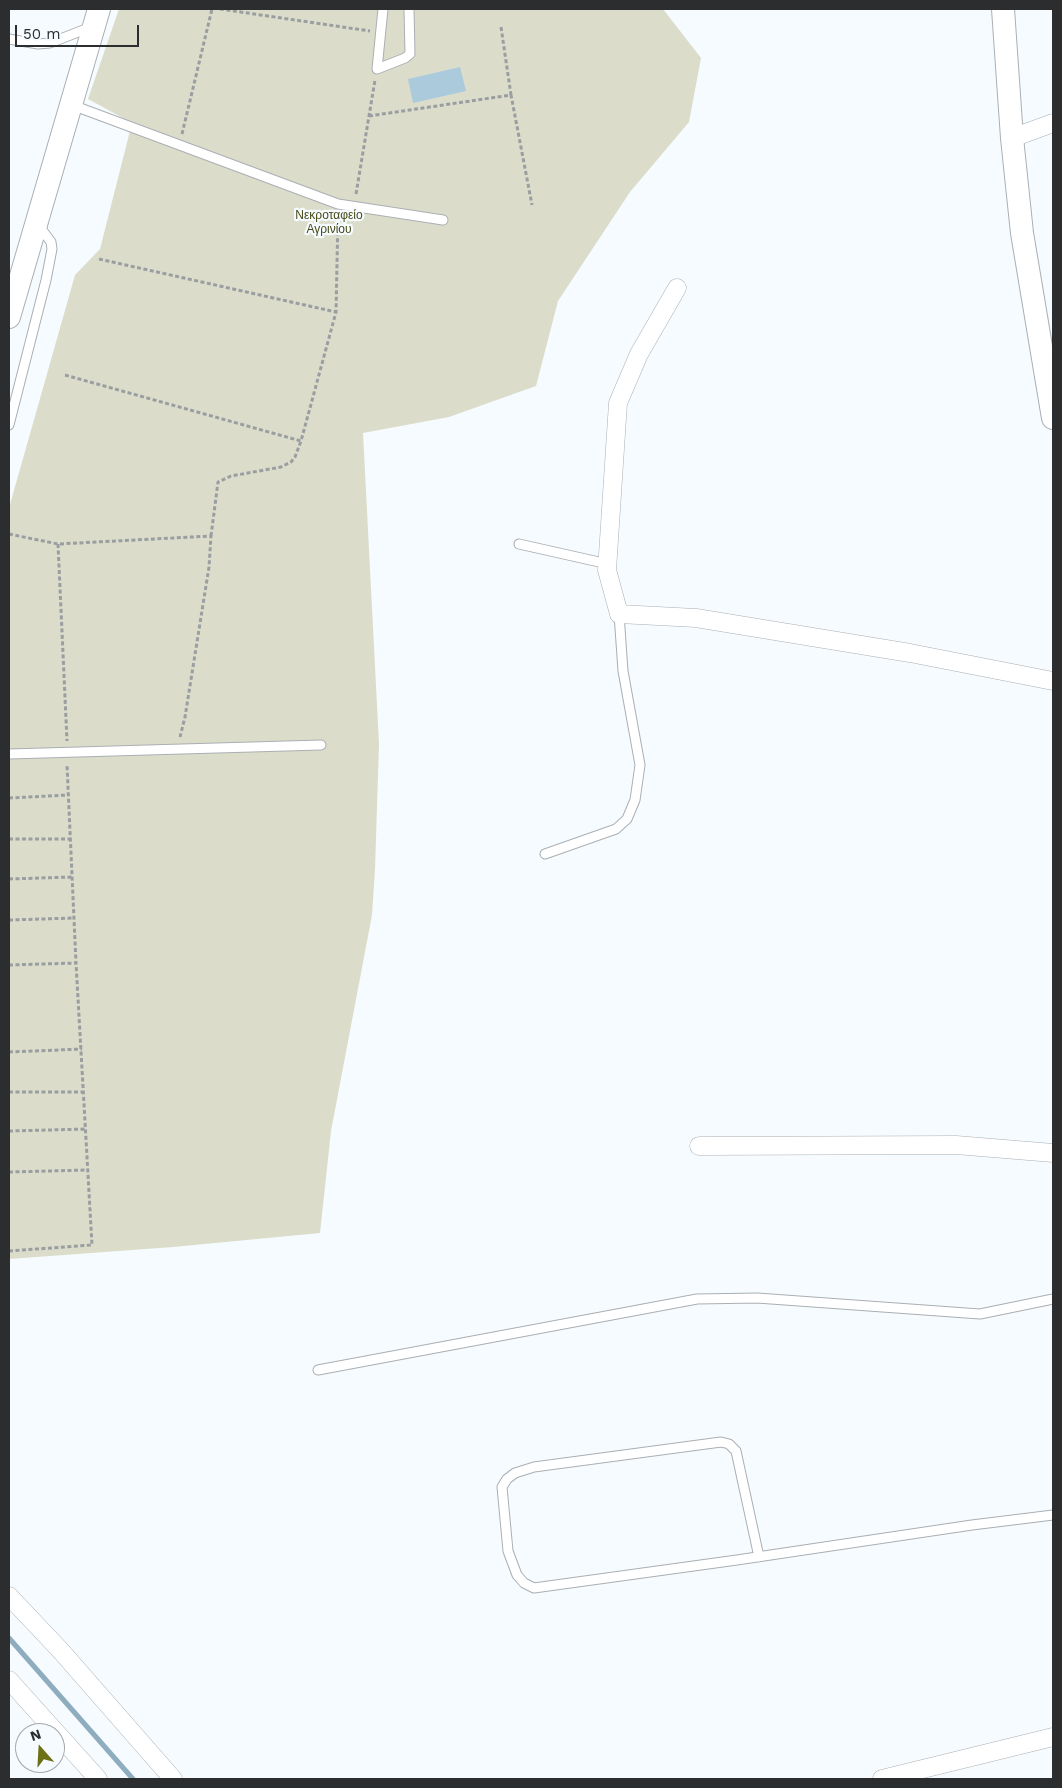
<!DOCTYPE html>
<html>
<head>
<meta charset="utf-8">
<style>
	body { margin:0 }
	#map { position:relative; width:1062px; height:1788px; overflow:hidden; background:#f5fbfe; font-family:"Work Sans",sans-serif }
	canvas { display:block }
	.frame { position:absolute; inset:0; border:10px solid #2b2d2e; pointer-events:none }
	.north { position:absolute; left:15px; top:1723px; width:50px; height:50px; box-sizing:border-box; background:#f5fbfe; border:1px solid #a4a9ab; border-radius:50%; rotate:341deg; font-size:14px; font-weight:700; line-height:20px; text-align:center; color:#2b2d2e }
	.north::after { content:''; display:block; margin:auto; width:18px; height:22px; background:#6d7116; clip-path:polygon(50% 0,100% 100%,50% 72%,0 100%) }
	.scale { position:absolute; left:15px; top:25px; width:124px; height:22px; box-sizing:border-box; border:2px solid #2b2d2e; border-top:0; padding-left:6px; font-size:15px; line-height:18px; white-space:nowrap; color:#2b2d2e; -webkit-text-stroke:4px #f5fbfe; paint-order:stroke }
</style>
</head>
<body>
<div id="map">
<canvas width="1062" height="1788"></canvas>
<div class="frame"></div>
<div class="north">N</div>
<div class="scale">50 m</div>
</div>
<script>
const context = document.querySelector('canvas').getContext('2d');
context.lineJoin = 'round';
function fillPath(path, color) { context.fillStyle = color; context.fill(path, 'evenodd'); }
const poly = rows => new Path2D(rows.map(r => 'M' + r).join(''));
function trace(path, color, width, dash) { context.strokeStyle = color; context.lineWidth = width; context.lineCap = dash ? 'butt' : 'round'; context.setLineDash(dash || []); context.stroke(path); }
function label(font, color, halo, rows, align = 'center') {
  context.font = font + ' "Work Sans",sans-serif'; context.lineWidth = 4.5; context.setLineDash([]); context.textBaseline = 'middle'; context.strokeStyle = halo; context.fillStyle = color; for (const [text, x, y, turn = 0] of rows) {
    context.save(); context.translate(x, y); context.rotate((+turn || 0) * Math.PI / 180); context.textAlign = isNaN(turn) ? turn : align; if (halo) context.strokeText(text, 0, 0); context.fillText(text, 0, 0); context.restore();
  }
}
fillPath(poly([
	[119,9,663,9,701,58,689,122,630,192,558,301,536,386,449,417,363,433,379,744,375,869,372,915,331,1131,320,1233,173,1247,9,1259,9,508,75,275,100,249,132,123,88,99]
]), '#dbddca');
trace(poly([
	[9,1638,133,1779]
]), '#8eadbe', 5);
fillPath(poly([
	[460,67,466,91,413,103,408,79]
]), '#abcadc');
const service = poly([
	[383,9,377,69,405,58,410,54,409,9],
	[9,39,38,44,50,43,91,27],
	[72,105,338,204,443,220],
	[9,425,46,280,52,249,51,242,39,226],
	[519,544,608,564],
	[9,754,321,745],
	[545,854,616,829,627,819,635,800,640,765,623,671,619,614],
	[318,1370,697,1299,757,1298,980,1314,1053,1299],
	[759,1557,736,1451,729,1444,721,1442,534,1467,515,1473,507,1479,502,1487,508,1551,517,1575,524,1583,534,1588,737,1560,972,1525,1053,1515]
]);
const minor = poly([
	[1012,138,1053,123],
	[677,288,639,354,618,403,607,570,619,614,696,618,910,653,1053,681],
	[699,1146,956,1145,1053,1153],
	[9,1596,61,1651,173,1779],
	[9,1680,98,1779],
	[882,1779,1053,1737]
]);
const tertiary = poly([
	[1003,9,1012,138,1022,233,1053,418],
	[9,317,99,9]
]);
trace(service, '#aaafb3', 11);
trace(minor, '#aaafb3', 19);
trace(tertiary, '#aaafb3', 24);
trace(poly([
	[220,9,370,31],
	[501,27,511,95],
	[369,116,511,95,532,205],
	[182,134,212,9],
	[356,194,375,80],
	[99,259,336,312],
	[65,375,301,441,336,312,338,215],
	[9,534,58,544,211,536,209,567,185,717,180,737],
	[211,536,218,482,231,476,281,467,291,462,295,457,301,441],
	[58,544,67,741],
	[9,798,68,795],
	[9,839,71,839],
	[9,879,72,877],
	[9,920,75,918],
	[9,965,76,963,67,765],
	[9,1052,82,1049],
	[9,1092,85,1092],
	[9,1131,86,1129],
	[9,1172,88,1170],
	[9,1251,92,1245,76,963]
]), '#9a9ea1', 3, [4, 2.5]);
trace(service, '#fff', 9);
trace(minor, '#fff', 18);
trace(tertiary, '#fff', 22);
label('12px', '#474a17', '#f5fbfe', [
	["Νεκροταφείο",329,215],
	["Αγρινίου",329,229]
]);
</script>
</body>
</html>
